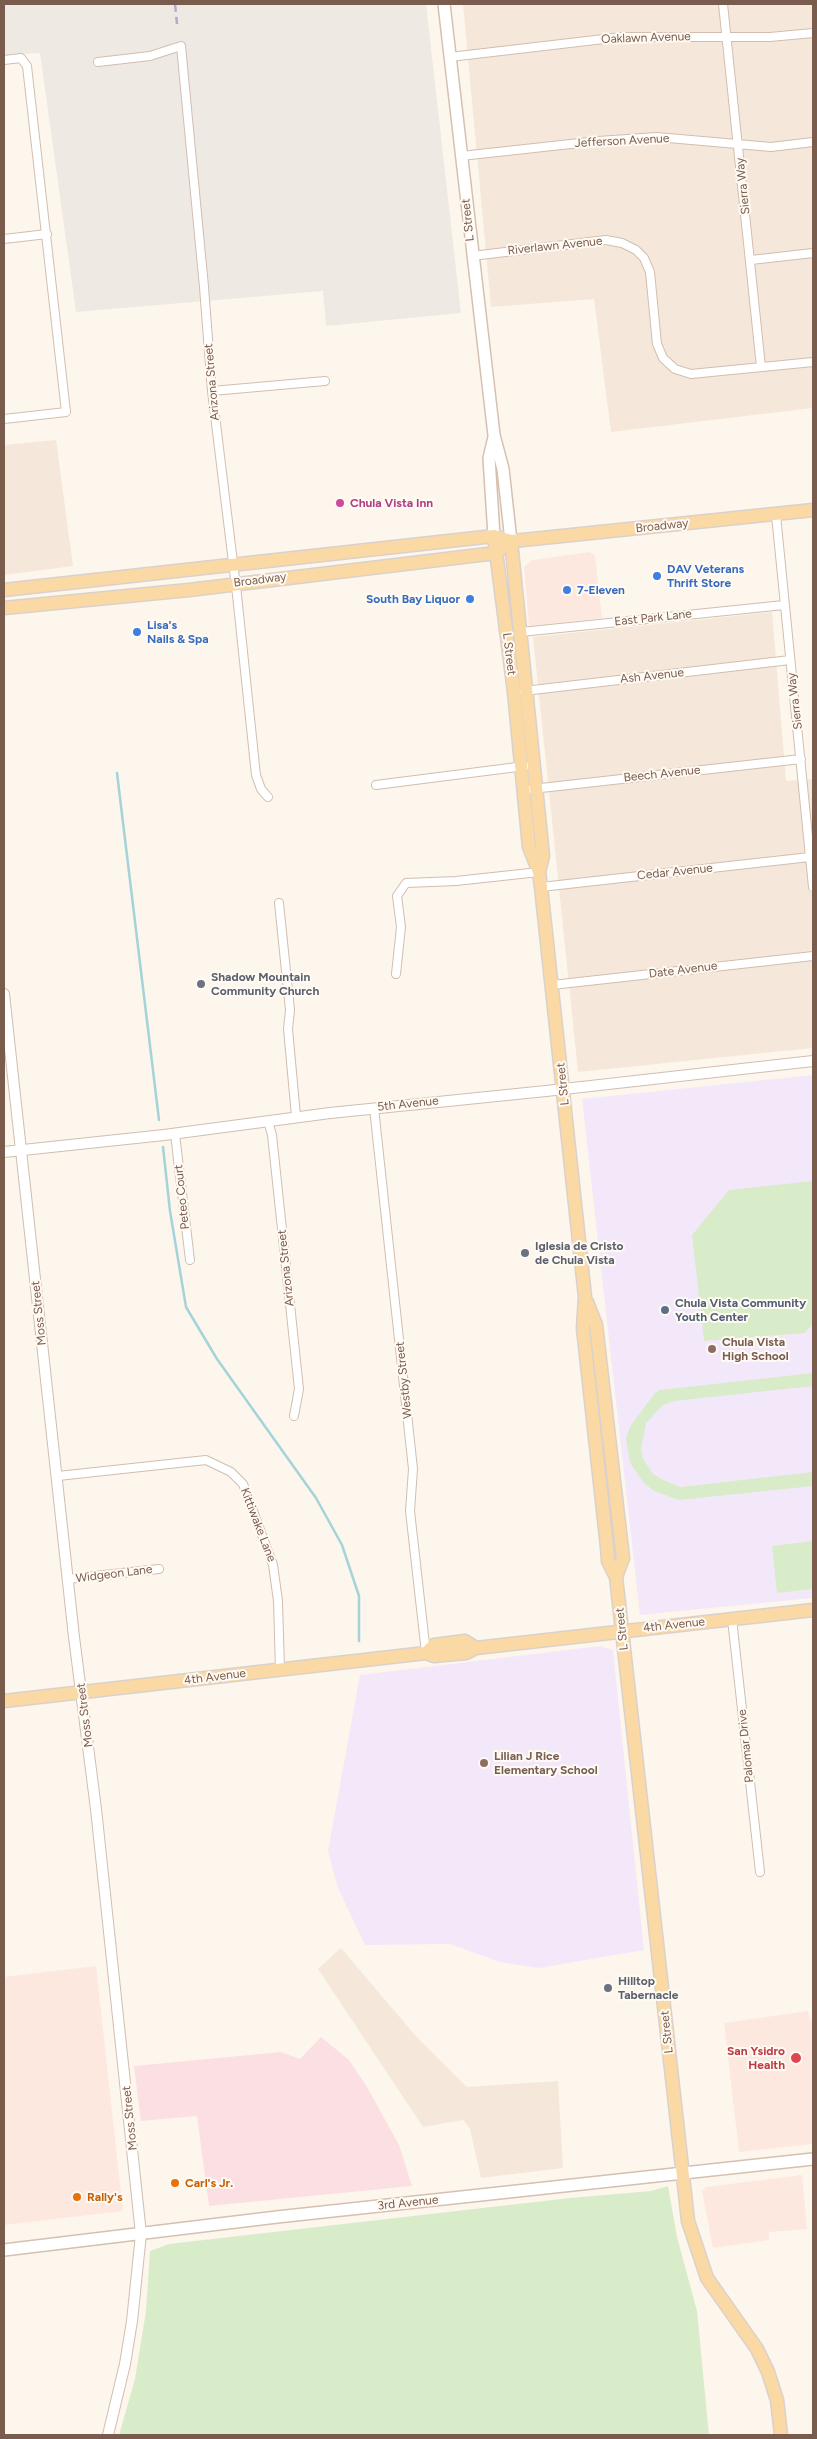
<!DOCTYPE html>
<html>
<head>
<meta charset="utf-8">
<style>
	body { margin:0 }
	#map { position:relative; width:817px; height:2439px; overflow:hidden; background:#fdf6ec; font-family:Figtree,sans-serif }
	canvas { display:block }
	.frame { position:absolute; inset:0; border:5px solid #7a5c4d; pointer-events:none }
</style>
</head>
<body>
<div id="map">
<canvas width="817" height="2439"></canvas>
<div class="frame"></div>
</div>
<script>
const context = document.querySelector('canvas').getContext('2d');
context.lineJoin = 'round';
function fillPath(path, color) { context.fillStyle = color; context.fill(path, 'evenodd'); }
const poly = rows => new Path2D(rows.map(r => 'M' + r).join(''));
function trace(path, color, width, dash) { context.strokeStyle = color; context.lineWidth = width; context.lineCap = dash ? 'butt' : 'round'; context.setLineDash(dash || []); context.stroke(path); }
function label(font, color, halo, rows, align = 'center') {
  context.font = font + ' Figtree,sans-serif'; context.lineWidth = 4; context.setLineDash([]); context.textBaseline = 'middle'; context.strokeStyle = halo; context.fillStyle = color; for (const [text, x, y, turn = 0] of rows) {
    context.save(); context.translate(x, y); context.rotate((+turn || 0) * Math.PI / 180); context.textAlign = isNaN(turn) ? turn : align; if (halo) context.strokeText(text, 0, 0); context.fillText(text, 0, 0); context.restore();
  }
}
fillPath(poly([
	[463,4,813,4,813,408,611,432,594,299,491,307],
	[56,440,73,566,4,575,4,445],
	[772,612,786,781,813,779,813,1048,578,1072,533,637],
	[341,1948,414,2034,467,2087,558,2081,563,2168,481,2178,470,2129,463,2120,423,2127,318,1969]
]), '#f5e8da');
fillPath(poly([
	[590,552,595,556,602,618,529,626,524,567,532,560],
	[96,1966,123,2211,4,2225,4,1977],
	[808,2011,810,2020,813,2020,813,2144,739,2152,724,2023],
	[802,2175,807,2229,769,2232,769,2240,713,2248,702,2191,706,2187]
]), '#fde8e0');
fillPath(poly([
	[4,4,426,4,461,313,326,326,323,291,76,312,40,53,4,55]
]), '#efe9e4');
fillPath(poly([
	[813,1075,813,1598,640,1615,582,1099],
	[600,1646,613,1650,644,1950,539,1968,500,1962,450,1944,365,1945,338,1888,328,1851,360,1675]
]), '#f3e8fa');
fillPath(poly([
	[321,2037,349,2060,367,2087,399,2145,412,2186,209,2206,197,2116,141,2121,134,2066,281,2052,300,2059]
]), '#fbdfe3');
fillPath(poly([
	[813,1181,813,1324,804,1333,704,1341,692,1235,729,1190],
	[813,1373,813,1386,674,1401,663,1405,646,1423,641,1449,643,1459,653,1474,661,1479,680,1487,813,1472,813,1486,679,1500,654,1491,644,1483,630,1463,626,1438,631,1425,655,1393,660,1390],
	[813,1541,813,1589,777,1593,772,1546],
	[668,2186,677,2237,697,2311,709,2435,119,2435,135,2379,146,2311,150,2251,169,2244,570,2198,651,2191]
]), '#d8ecc9');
trace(poly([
	[117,773,159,1120],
	[163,1147,170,1211,186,1307,217,1359,316,1498,342,1545,359,1596,359,1641]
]), '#a5d3da', 2.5);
const minor = poly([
	[723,4,761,367],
	[450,57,621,37,770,37,813,33],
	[4,60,21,58,27,66,66,412,4,419],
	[98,62,150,56,181,46,204,287,212,391,237,595,256,775,261,789,268,797],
	[461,156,598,141,657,137,771,147,813,142],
	[4,239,47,234],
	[472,256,606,240,622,243,636,250,644,258,650,272,657,344,663,358,675,369,691,374,813,362],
	[751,260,813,253],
	[212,391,325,381],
	[776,515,813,887],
	[521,632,784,605],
	[524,691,790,660],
	[376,785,525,766],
	[532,789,801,759],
	[541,887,810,857],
	[279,903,290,1010,288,1029,296,1116],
	[396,974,401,927,397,896,406,883,456,881,539,872],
	[552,985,813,956],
	[374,1108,413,1469,410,1511,426,1653],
	[268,1121,272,1135,299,1389,294,1416],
	[175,1134,190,1260],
	[58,1476,206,1460,231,1472,243,1484,273,1565,278,1601,280,1670],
	[68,1579,159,1569],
	[732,1619,760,1872]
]);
const tertiary = poly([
	[4,994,74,1637,96,1809,141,2234,132,2321,125,2364,108,2435],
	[4,1152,164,1135,330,1113,546,1091,813,1061]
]);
const secondary = poly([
	[444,4,494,435,503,469,511,541],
	[494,437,489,458,494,536],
	[4,2250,277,2217,813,2159]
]);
const primary = poly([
	[494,536,514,692,529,847,539,872,541,887,585,1297,583,1328,607,1547,608,1561,616,1577,688,2221,707,2278,757,2349,768,2372,777,2400,781,2435],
	[511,541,543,856,539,872],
	[4,590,494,536,511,541,523,540,813,510],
	[4,608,189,590,496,553,501,549],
	[587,1302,596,1325,623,1558,616,1577],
	[426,1653,434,1645,465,1641,476,1648],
	[4,1701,426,1653,434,1656,466,1653,476,1648,813,1610]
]);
trace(minor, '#d1beb0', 10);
trace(tertiary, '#d1beb0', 12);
trace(secondary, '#d6c0b0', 14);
trace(primary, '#dad1cd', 15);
trace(minor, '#fff', 8);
trace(tertiary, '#fff', 10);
trace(secondary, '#fff', 11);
trace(primary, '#fbd9a5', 12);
trace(poly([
	[175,4,177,24]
]), '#b9a8c9', 2.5, [8, 5]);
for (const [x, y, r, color] of [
	[340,503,5,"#d1479c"],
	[657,576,5,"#3f7fe0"],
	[567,590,5,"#3f7fe0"],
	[470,599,5,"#3f7fe0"],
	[137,632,5,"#3f7fe0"],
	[201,984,5,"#6b7280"],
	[525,1253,5,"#6b7280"],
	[665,1310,5,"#5c6f8a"],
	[712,1349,5,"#8d6e63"],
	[484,1763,5,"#8d6e63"],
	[608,1988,5,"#6b7280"],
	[796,2058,6,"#e0444e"],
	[175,2183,5,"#e8710a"],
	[77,2197,5,"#e8710a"]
]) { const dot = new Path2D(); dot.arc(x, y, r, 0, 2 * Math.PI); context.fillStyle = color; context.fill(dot); trace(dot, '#fffaf3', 2); }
label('12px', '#7a5c4d', '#fffaf3', [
	["Oaklawn Avenue",646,38,-2],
	["Jefferson Avenue",622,141,-3],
	["Sierra Way",743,186,-96],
	["L Street",468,220,-96],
	["Riverlawn Avenue",555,246,-6],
	["Arizona Street",212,382,-95],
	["Broadway",662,526,-6],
	["Broadway",260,580,-7],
	["East Park Lane",653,618,-6],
	["L Street",509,654,83],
	["Ash Avenue",652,676,-6],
	["Sierra Way",795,701,-97],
	["Beech Avenue",662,774,-6],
	["Cedar Avenue",675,872,-6],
	["Date Avenue",683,970,-7],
	["L Street",563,1084,-96],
	["5th Avenue",408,1104,-6],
	["Peteo Court",182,1197,-96],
	["Arizona Street",286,1268,-96],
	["Moss Street",39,1313,-96],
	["Westby Street",404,1380,-96],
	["Kittiwake Lane",258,1525,69],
	["Widgeon Lane",114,1574,-7],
	["4th Avenue",674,1625,-6],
	["L Street",622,1629,-96],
	["4th Avenue",215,1677,-7],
	["Moss Street",85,1715,-97],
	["Palomar Drive",746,1746,-96],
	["L Street",667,2032,-96],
	["Moss Street",130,2118,-96],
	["3rd Avenue",408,2203,-6]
]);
label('bold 12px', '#b23c85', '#fffaf3', [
	["Chula Vista Inn",350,503]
], 'left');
label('bold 12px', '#366cbe', '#fffaf3', [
	["DAV Veterans",667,569],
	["Thrift Store",667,583],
	["7-Eleven",577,590],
	["South Bay Liquor",460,599,"right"],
	["Lisa's",147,625],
	["Nails & Spa",147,639]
], 'left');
label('bold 12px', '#5b616d', '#fffaf3', [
	["Shadow Mountain",211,977],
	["Community Church",211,991],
	["Iglesia de Cristo",535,1246],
	["de Chula Vista",535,1260],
	["Hilltop",618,1981],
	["Tabernacle",618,1995]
], 'left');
label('bold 12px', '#4e5e75', '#fffaf3', [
	["Chula Vista Community",675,1303],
	["Youth Center",675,1317]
], 'left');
label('bold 12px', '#785e54', '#fffaf3', [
	["Chula Vista",722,1342],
	["High School",722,1356],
	["Lilian J Rice",494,1756],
	["Elementary School",494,1770]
], 'left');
label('bold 12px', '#be3a42', '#fffaf3', [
	["San Ysidro",785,2051],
	["Health",785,2065]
], 'right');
label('bold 12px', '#c56008', '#fffaf3', [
	["Carl's Jr.",185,2183],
	["Rally's",87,2197]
], 'left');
</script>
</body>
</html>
